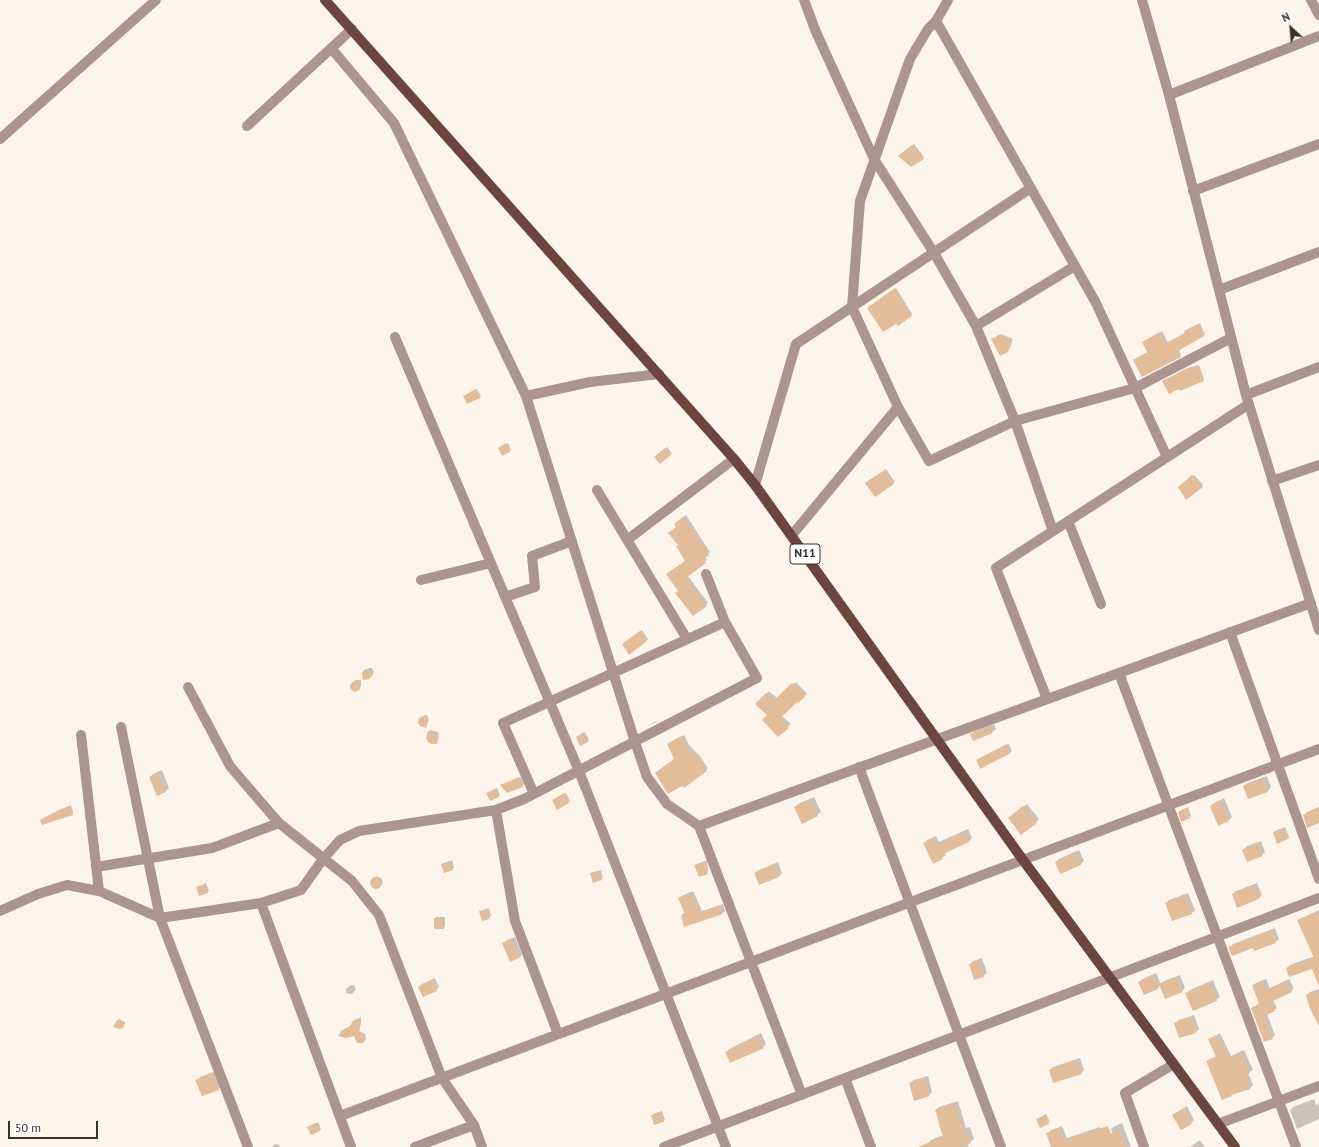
<!DOCTYPE html>
<html>
<head>
<meta charset="utf-8">
<style>
	body { margin:0 }
	#map { position:relative; width:1319px; height:1147px; overflow:hidden; background:#fdf4eb; font-family:"PT Sans",sans-serif }
	canvas { display:block }
	.north { position:absolute; left:1271px; top:8px; width:40px; height:40px; -webkit-text-stroke:3px #fff; paint-order:stroke; rotate:334deg; font-size:11px; font-weight:700; line-height:16px; text-align:center; color:#37312b }
	.north::after { content:''; display:block; margin:auto; width:14px; height:18px; background:#37312b; clip-path:polygon(50% 0,100% 100%,50% 72%,0 100%) }
	.scale { position:absolute; left:8px; top:1121px; width:90px; height:18px; box-sizing:border-box; border:2px solid #37312b; border-top:0; padding-left:5px; font-size:12px; line-height:14px; white-space:nowrap; color:#37312b; -webkit-text-stroke:3px #fff; paint-order:stroke }
</style>
</head>
<body>
<div id="map">
<canvas width="1319" height="1147"></canvas>
<div class="north">N</div>
<div class="scale">50 m</div>
</div>
<script>
const context = document.querySelector('canvas').getContext('2d');
context.lineJoin = 'round';
function fillPath(path, color) { context.fillStyle = color; context.fill(path, 'evenodd'); }
const poly = rows => new Path2D(rows.map(r => 'M' + r).join(''));
function trace(path, color, width, dash) { context.strokeStyle = color; context.lineWidth = width; context.lineCap = dash ? 'butt' : 'round'; context.setLineDash(dash || []); context.stroke(path); }
function label(font, color, halo, rows, align = 'center') {
  context.font = font + ' "PT Sans",sans-serif'; context.lineWidth = 4; context.setLineDash([]); context.textBaseline = 'middle'; context.strokeStyle = halo; context.fillStyle = color; for (const [text, x, y, turn = 0] of rows) {
    context.save(); context.translate(x, y); context.rotate((+turn || 0) * Math.PI / 180); context.textAlign = isNaN(turn) ? turn : align; if (halo) context.strokeText(text, 0, 0); context.fillText(text, 0, 0); context.restore();
  }
}
fillPath(poly([
	[914,144,924,157,923,158,899,156],
	[896,288,912,314,911,315,869,307],
	[1200,323,1205,334,1179,350,1181,355,1180,356,1134,360,1148,352,1145,341,1162,331,1168,343,1186,332,1185,331,1187,330],
	[1001,334,1013,339,1009,350,994,338],
	[1199,365,1204,379,1203,380,1179,388,1165,380,1187,368],
	[477,389,481,396,479,397,464,396],
	[508,443,511,450,502,455,500,447],
	[667,447,672,453,660,463,656,457],
	[886,469,895,482,893,483,867,482],
	[1194,475,1203,485,1187,499,1180,487],
	[686,515,710,552,704,556,707,560,688,576,708,603,706,605,679,591,686,560,679,545,677,522],
	[642,630,648,639,646,641,624,643],
	[369,668,372,668,374,672,371,676,365,671],
	[356,680,361,680,361,686,357,690,353,682],
	[796,682,807,694,798,702,797,701,782,716,791,724,778,736,769,715,757,704,769,691,777,698],
	[427,715,429,720,426,727,419,720,422,716],
	[657,721,657,722,645,727],
	[994,724,996,729,992,732,971,734,975,731],
	[430,730,438,732,439,737,436,743,427,738],
	[585,732,589,740,581,744,577,737],
	[684,735,689,745,699,755,708,768,706,770,675,759,668,744],
	[1009,744,1012,751,1011,752,981,768,978,759],
	[162,770,169,788,165,792,150,777,153,774],
	[1267,776,1271,787,1268,791,1248,798,1244,786,1247,783],
	[521,777,524,784,522,786,501,785],
	[497,788,500,795,498,797,487,793],
	[566,793,570,801,557,808,553,800],
	[814,797,821,812,817,815,795,807,798,804],
	[1224,798,1232,817,1229,820,1211,806,1214,803],
	[1027,804,1039,819,1036,822,1012,815],
	[71,805,73,812,72,814,42,819,62,809],
	[1188,807,1191,816,1182,820,1179,812],
	[1319,807,1319,822,1304,815,1307,812],
	[1285,827,1289,837,1288,839,1275,831],
	[968,829,972,838,969,841,944,852,946,855,942,858,924,844,927,840,936,836,939,842],
	[1261,841,1265,852,1262,855,1243,850,1247,846],
	[1079,850,1084,861,1080,865,1056,862,1059,859],
	[452,860,454,868,452,869,442,864],
	[707,860,708,872,707,873,696,865],
	[778,862,782,873,779,876,760,884,756,873,759,870],
	[601,870,603,878,602,879,591,873],
	'371.5 882a5.5 5.5 0 1 1 11 0a5.5 5.5 0 1 1-11 0Z',
	[206,883,209,891,207,892,197,887],
	[1257,883,1262,895,1259,898,1238,907,1233,894,1236,891],
	[693,891,702,911,723,904,725,911,723,913,682,915,685,912,679,898],
	[1188,893,1195,910,1192,913,1166,903,1169,900],
	[489,908,491,916,482,920,480,912],
	[1319,910,1319,966,1287,968,1290,965,1315,956,1299,921,1302,918],
	[436,917,445,917,445,926,444,928,435,928,435,919],
	[1275,928,1279,939,1275,942,1230,948,1233,944],
	[515,937,522,954,519,958,503,943,507,940],
	[982,958,987,973,983,976,970,964,973,961],
	[1156,973,1161,984,1164,981,1180,975,1185,988,1182,991,1160,985,1158,988,1145,994,1139,982,1143,979],
	[435,978,439,987,436,990,419,987,422,984],
	[1266,979,1270,988,1289,979,1294,988,1291,991,1273,1000,1277,1008,1267,1014,1275,1035,1272,1038,1252,1008,1260,1003,1253,986,1256,983],
	[1213,980,1220,997,1216,1000,1186,994,1190,990],
	[351,985,354,985,356,989,352,994,349,994,346,993,346,989],
	[1319,989,1319,1025,1307,995,1310,992],
	[1194,1015,1199,1029,1196,1032,1175,1023,1179,1020],
	[361,1017,361,1023,359,1031,365,1034,366,1037,364,1041,354,1034,343,1030,350,1027,355,1020],
	[119,1019,125,1022,125,1024,120,1028,118,1020],
	[761,1033,766,1044,763,1047,726,1052,729,1049],
	[1220,1033,1231,1056,1244,1050,1253,1070,1248,1073,1253,1085,1250,1088,1233,1093,1222,1099,1207,1062,1210,1059,1217,1056,1210,1040],
	[1080,1058,1084,1070,1081,1073,1050,1070,1053,1067],
	[216,1071,222,1086,218,1089,197,1081,200,1077],
	[928,1076,932,1092,929,1095,910,1083,914,1080],
	[1314,1099,1316,1105,1319,1104,1319,1119,1297,1129,1290,1110,1293,1107],
	[958,1101,966,1128,970,1127,974,1139,967,1144,969,1147,929,1147,927,1144,931,1140,943,1135,936,1110,939,1107],
	[1187,1106,1194,1120,1191,1123,1174,1115],
	[662,1111,665,1120,663,1121,653,1114],
	[1046,1114,1050,1122,1048,1123,1039,1118],
	[318,1122,321,1129,319,1131,309,1127],
	[1122,1123,1131,1147,1118,1147,1111,1129,1115,1126],
	[1062,1126,1067,1138,1100,1127,1102,1134,1071,1147,1053,1147,1048,1133,1051,1130],
	[1200,1140,1205,1147,1190,1147],
	[275,1144,279,1145,280,1147,272,1147]
]), '#0003');
fillPath(poly([
	[912,145,924,159,911,167,898,156],
	[895,288,912,316,898,326,896,324,883,332,867,308],
	[1198,324,1204,336,1178,351,1181,357,1142,377,1133,360,1147,352,1142,342,1160,332,1166,343,1185,333,1184,331],
	[999,335,1012,340,1008,352,1000,356,991,339],
	[1198,366,1204,381,1180,391,1179,389,1169,394,1162,381,1186,369,1186,370],
	[476,389,480,398,467,404,463,396],
	[506,443,510,452,502,456,498,448],
	[665,448,671,455,660,464,654,457],
	[885,470,894,484,875,497,865,483],
	[1192,475,1203,487,1186,500,1178,487],
	[684,516,709,555,703,559,706,563,686,578,707,606,693,616,675,593,678,591,666,574,685,561,676,546,678,545,668,533,676,527,674,524],
	[640,631,647,641,629,655,622,644],
	[367,669,372,671,373,675,369,679,363,680,362,673,364,670],
	[354,681,360,681,360,689,357,691,354,692,350,688,350,685],
	[792,683,805,697,798,703,797,702,780,719,789,728,778,737,762,720,767,715,755,704,766,693,774,700],
	[423,716,426,717,428,720,426,728,420,726,418,723,419,718],
	[990,727,993,733,973,741,970,734],
	[428,731,435,733,438,735,438,739,437,744,431,744,428,742,426,738],
	[584,732,588,742,580,746,576,737],
	[681,736,687,747,697,757,707,771,684,788,682,786,668,794,655,773,674,759,667,744],
	[1007,744,1011,753,980,769,976,760],
	[158,773,166,792,157,796,149,777],
	[519,777,523,787,507,793,500,785],
	[1263,779,1268,792,1248,799,1243,786],
	[496,789,499,797,490,801,486,793],
	[564,793,569,803,557,810,552,800],
	[810,800,818,816,802,824,794,807],
	[1221,801,1229,821,1218,826,1210,806],
	[70,806,73,815,42,825,40,820,59,810],
	[1023,806,1037,823,1021,835,1008,818],
	[1186,808,1190,818,1181,822,1178,812],
	[1319,808,1319,823,1307,828,1303,815],
	[1284,828,1288,839,1277,844,1273,832],
	[965,832,969,842,941,855,943,859,933,864,923,843,933,838,936,845],
	[1258,843,1263,856,1247,862,1242,850],
	[1076,853,1081,865,1060,874,1055,862],
	[450,861,453,870,444,873,441,864],
	[705,861,708,874,699,877,694,865],
	[774,864,779,877,759,885,754,873],
	[600,871,602,880,593,883,590,873],
	'370 883a6 6 0 1 1 12 0a6 6 0 1 1-12 0Z',
	[205,884,208,893,199,896,196,887],
	[1254,885,1259,899,1237,908,1232,894],
	[690,892,699,913,720,906,723,914,684,927,681,915,685,914,678,898],
	[1185,895,1192,914,1172,921,1165,903],
	[488,909,490,919,482,921,479,911],
	[1317,912,1319,918,1319,986,1312,969,1289,977,1286,968,1314,958,1297,920],
	[434,918,444,918,444,929,434,929],
	[1271,931,1276,943,1254,951,1253,948,1232,956,1228,947],
	[512,939,519,958,510,962,502,943],
	[979,961,984,977,974,980,969,964],
	[1152,975,1158,989,1144,995,1138,982],
	[1177,977,1183,992,1165,999,1159,984],
	[432,980,437,991,423,997,418,987],
	[1263,981,1267,990,1286,981,1292,992,1271,1002,1275,1011,1264,1016,1273,1039,1264,1042,1251,1008,1259,1004,1252,985],
	[1210,983,1217,1001,1193,1011,1185,993],
	[1317,991,1319,998,1319,1026,1310,1009,1306,995],
	[1191,1017,1196,1033,1179,1038,1174,1023],
	[360,1018,360,1025,359,1032,365,1037,366,1039,363,1043,357,1043,354,1036,346,1038,338,1036,342,1030,349,1027,353,1021],
	[117,1020,121,1020,124,1024,124,1027,120,1029,113,1027],
	[1217,1035,1228,1058,1241,1052,1250,1073,1246,1076,1250,1089,1231,1095,1232,1096,1222,1100,1206,1061,1216,1057,1208,1039],
	[758,1036,764,1048,730,1063,725,1052],
	[1077,1060,1082,1074,1053,1083,1049,1070],
	[213,1073,219,1090,202,1096,195,1080],
	[924,1078,930,1096,914,1101,909,1083],
	[955,1104,963,1131,966,1130,971,1143,961,1147,918,1147,943,1137,935,1110],
	[1184,1108,1192,1124,1181,1130,1172,1115],
	[660,1112,664,1122,654,1125,651,1115],
	[1045,1115,1049,1124,1040,1128,1036,1119],
	[316,1123,320,1131,311,1135,307,1127],
	[1108,1126,1111,1134,1120,1130,1126,1147,1051,1147,1046,1133,1059,1129,1063,1141]
]), '#e3bc99');
trace(poly([
	[804,0,816,32,874,159,934,253,976,326,1015,421,1053,531],
	[948,0,936,21,928,29,910,59,860,201,852,307,898,407,929,461,1015,421,1135,388,1231,338],
	[1142,0,1169,95,1246,395,1319,630],
	[1311,0,1319,15],
	[936,21,1096,303,1167,457],
	[331,48,394,123,526,396,635,742,647,777,667,804,699,826,802,1095],
	[1169,95,1319,36],
	[247,126,352,29],
	[0,139,156,0],
	[1193,191,1319,144],
	[1219,290,1319,252],
	[976,326,1075,266],
	[395,337,579,771,726,1147],
	[1246,395,1319,367],
	[526,396,590,382,659,374],
	[1272,481,1319,465],
	[755,485,796,344,1031,188],
	[597,490,687,639],
	[1068,521,1101,604],
	[792,535,898,407],
	[627,540,734,459],
	[421,580,491,563],
	[505,597,535,587,532,556,572,541],
	[1230,632,1319,879],
	[1119,673,1296,1147],
	[188,687,230,766,253,793,279,823,352,881,379,915,442,1078,474,1125,482,1147],
	[1047,699,996,568,1249,404],
	[121,727,160,918,248,1147],
	[81,735,99,891],
	[859,767,1001,1147],
	[534,794,503,723,725,622],
	[496,810,515,921,558,1034],
	[699,826,1311,603],
	[96,867,212,848,279,823],
	[261,903,351,1147],
	[0,911,38,894,67,885,99,891,160,918,261,903,301,890,323,859,340,840,359,831,496,810,524,799,757,678,725,622,706,574],
	[845,1078,871,1147],
	[340,1116,1319,749],
	[1218,1124,1319,1086],
	[415,1147,474,1125],
	[664,1147,1319,898],
	[1144,1147,1125,1093,1174,1064]
]), '#ac948f', 10);
trace(poly([
	[325,0,734,459,755,485,1023,860,1235,1147]
]), '#6c453e', 10);
for (const [x, y, w] of [
	[805,554,30]
]) { const box = new Path2D(); box.roundRect(x - w / 2, y - 10, w, 20, 3); context.fillStyle = '#fff'; context.fill(box); trace(box, '#37312b', 1); }
label('bold 12px', '#37312b', null, [
	["N11",805,554]
]);
</script>
</body>
</html>
